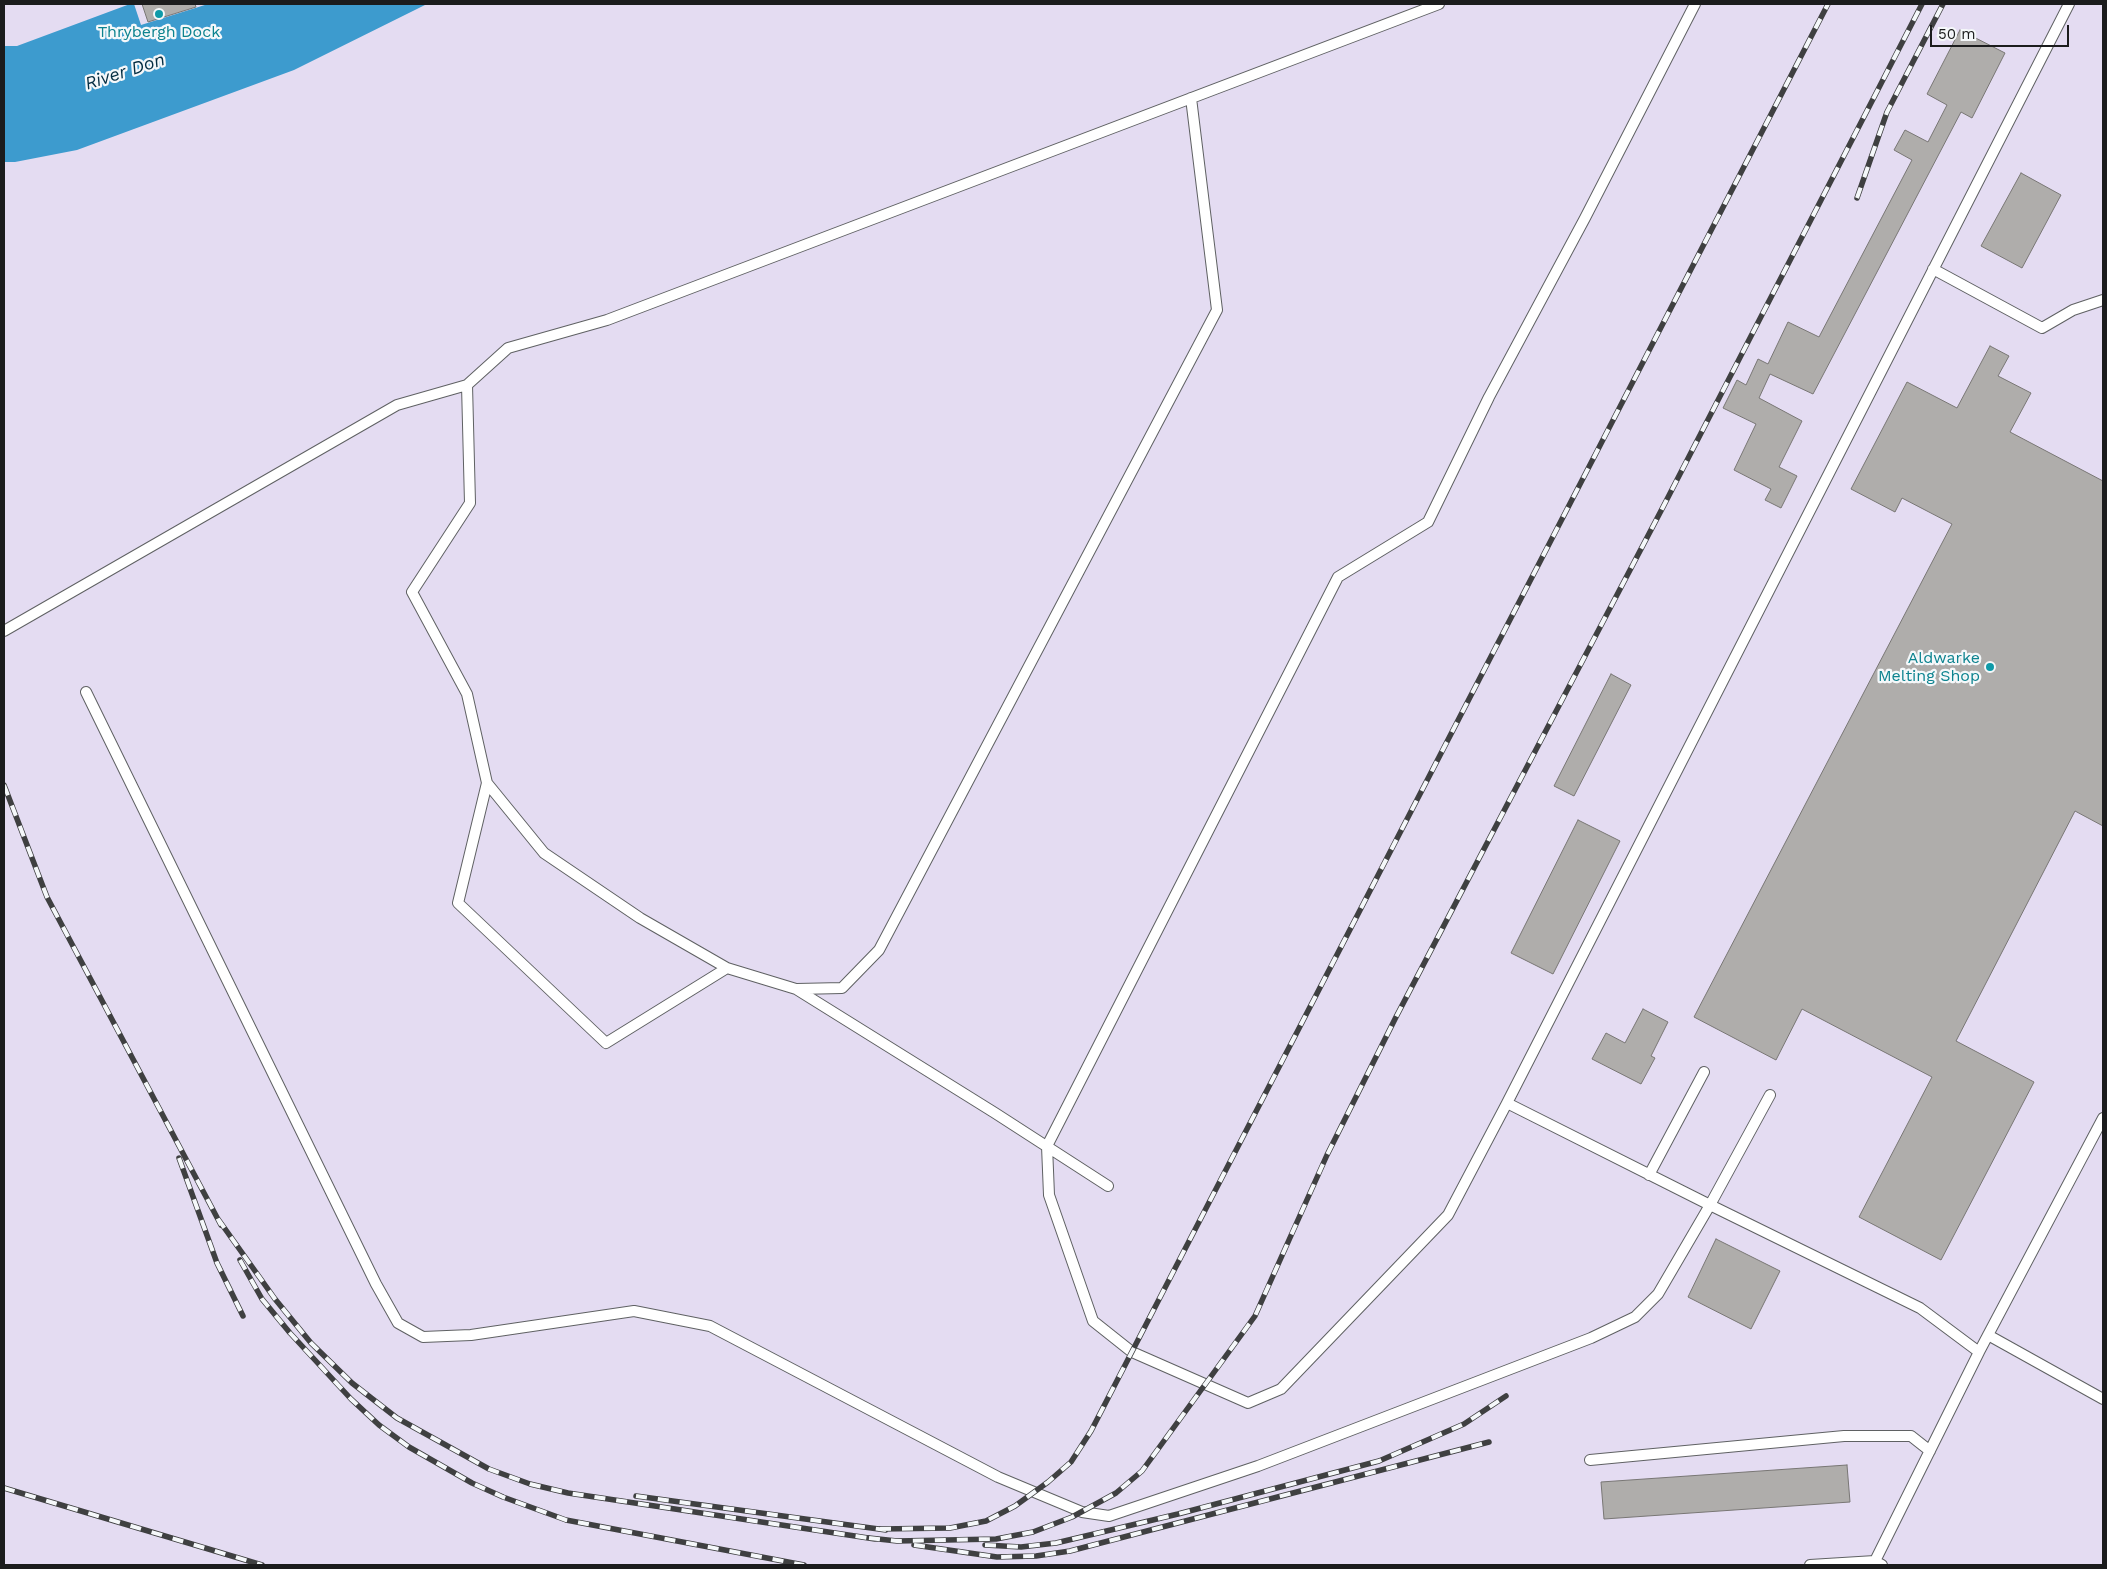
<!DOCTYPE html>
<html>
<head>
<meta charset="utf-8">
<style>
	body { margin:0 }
	#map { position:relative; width:2107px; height:1569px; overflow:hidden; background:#e8ebed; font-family:"Work Sans",sans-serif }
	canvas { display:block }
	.frame { position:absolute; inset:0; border:5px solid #1b1c1d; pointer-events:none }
	.scale { position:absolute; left:1930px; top:25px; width:139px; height:22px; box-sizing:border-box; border:2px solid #1b1c1d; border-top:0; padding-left:6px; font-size:15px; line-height:18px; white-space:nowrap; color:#1b1c1d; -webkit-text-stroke:4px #f5f8fa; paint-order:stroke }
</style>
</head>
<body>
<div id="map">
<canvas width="2107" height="1569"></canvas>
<div class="frame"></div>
<div class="scale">50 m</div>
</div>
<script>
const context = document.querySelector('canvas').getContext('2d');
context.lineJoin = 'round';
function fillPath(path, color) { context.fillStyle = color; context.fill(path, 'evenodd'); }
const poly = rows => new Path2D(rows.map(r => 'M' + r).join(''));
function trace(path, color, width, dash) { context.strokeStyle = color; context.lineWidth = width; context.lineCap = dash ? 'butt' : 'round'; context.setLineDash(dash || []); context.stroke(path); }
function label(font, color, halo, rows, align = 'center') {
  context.font = font + ' "Work Sans",sans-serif'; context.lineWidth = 4.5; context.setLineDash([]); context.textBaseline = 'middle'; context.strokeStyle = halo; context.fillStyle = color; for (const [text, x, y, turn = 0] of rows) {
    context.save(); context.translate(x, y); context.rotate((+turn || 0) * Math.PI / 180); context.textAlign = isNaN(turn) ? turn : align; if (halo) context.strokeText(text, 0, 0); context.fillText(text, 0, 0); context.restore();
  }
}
fillPath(poly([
	[4,4,2103,4,2103,1565,4,1565]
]), '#e4dcf2');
fillPath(poly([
	[130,4,134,4,141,25,208,4,427,4,294,70,77,150,15,162,4,162,4,46,17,46]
]), '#3d9bce');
const building = poly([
	[142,4,195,4,196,7,148,22,142,4],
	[1960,30,2005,53,1972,118,1961,112,1813,394,1770,374,1759,398,1802,421,1779,467,1797,476,1781,508,1765,500,1771,489,1734,470,1756,424,1723,408,1737,380,1746,385,1758,359,1768,364,1788,322,1819,337,1912,160,1894,150,1905,130,1928,142,1947,105,1927,94,1960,30],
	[2021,173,2061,195,2022,268,1981,246,2021,173],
	[1990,346,2009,356,1998,376,2031,393,2010,432,2103,481,2103,826,2075,811,1956,1041,2034,1082,1941,1260,1859,1217,1932,1077,1802,1009,1776,1060,1694,1017,1952,524,1902,498,1895,512,1851,489,1907,382,1957,408,1990,346],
	[1611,674,1631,685,1574,796,1554,786,1611,674],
	[1578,820,1620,841,1553,974,1511,953,1578,820],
	[1643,1009,1668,1022,1651,1056,1655,1058,1641,1084,1592,1059,1606,1033,1625,1043,1643,1009],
	[1716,1239,1780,1271,1751,1329,1688,1297,1716,1239],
	[1847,1465,1850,1502,1604,1519,1601,1482,1847,1465]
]);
fillPath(building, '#afadab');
trace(building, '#797775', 1);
const lane = poly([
	[1933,269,2042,328,2073,310,2103,300],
	[4,631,397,405,467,385],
	[86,692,376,1284,398,1323,423,1337,471,1335,634,1311,710,1326,998,1477,1082,1512,1109,1516,1258,1466,1591,1338,1635,1317,1658,1294,1710,1205,1770,1095],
	[487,783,544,853,640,918,727,968],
	[797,989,842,988,879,950,1217,310,1191,98],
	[1507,1103,1448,1215,1281,1389,1248,1403,1132,1352,1093,1321,1049,1195,1047,1146,1338,577,1428,522,1489,397,1585,218,1695,4],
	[1649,1175,1704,1072],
	[1108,1186,995,1113,796,989,727,968,606,1043,458,903,487,783,467,694,412,592,470,503,467,385,508,348,607,320,1439,4],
	[1988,1335,2103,1399],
	[1979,1352,2103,1118],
	[1590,1460,1844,1436,1911,1436,1930,1451],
	[1875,1561,1979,1352,1920,1308,1710,1205,1507,1103,2069,4],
	[1810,1565,1875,1561,1882,1565]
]);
trace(lane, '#5f6163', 12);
trace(lane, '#fff', 10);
const rail = poly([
	[1857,198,1887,112,1943,4],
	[4,785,47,897,221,1225],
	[179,1158,217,1263,243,1316],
	[218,1219,275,1299,311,1343,352,1383,397,1418,489,1469,530,1484,568,1493,875,1539],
	[240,1260,262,1299,290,1333,351,1399,379,1425,409,1447,472,1483,503,1497,566,1520,804,1565],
	[4,1488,262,1565],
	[636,1496,886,1530],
	[880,1529,950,1528,986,1521,1015,1506,1048,1482,1071,1462,1091,1431,1828,4],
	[869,1538,897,1541,996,1539,1033,1532,1072,1517,1116,1493,1142,1471,1255,1316,1327,1155,1396,1017,1663,507,1922,4],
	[914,1545,997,1557,1036,1556,1070,1551,1489,1442],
	[985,1545,1021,1547,1056,1543,1178,1514,1379,1461,1464,1424,1506,1396]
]);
trace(rail, '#3f4041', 5.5);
trace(rail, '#f5f8fa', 4, [11]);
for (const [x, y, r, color] of [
	[159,14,5,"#0f9aa8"],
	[1990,667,5,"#0f9aa8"]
]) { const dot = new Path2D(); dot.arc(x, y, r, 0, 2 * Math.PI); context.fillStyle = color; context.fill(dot); trace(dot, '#f5f8fa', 2); }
label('16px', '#0d838f', '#f5f8fa', [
	["Thrybergh Dock",159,32],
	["Aldwarke",1980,658,"right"],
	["Melting Shop",1980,676,"right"]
]);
label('italic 18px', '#042e43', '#f5f8fa', [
	["River Don",125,72,-18]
]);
</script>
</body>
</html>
